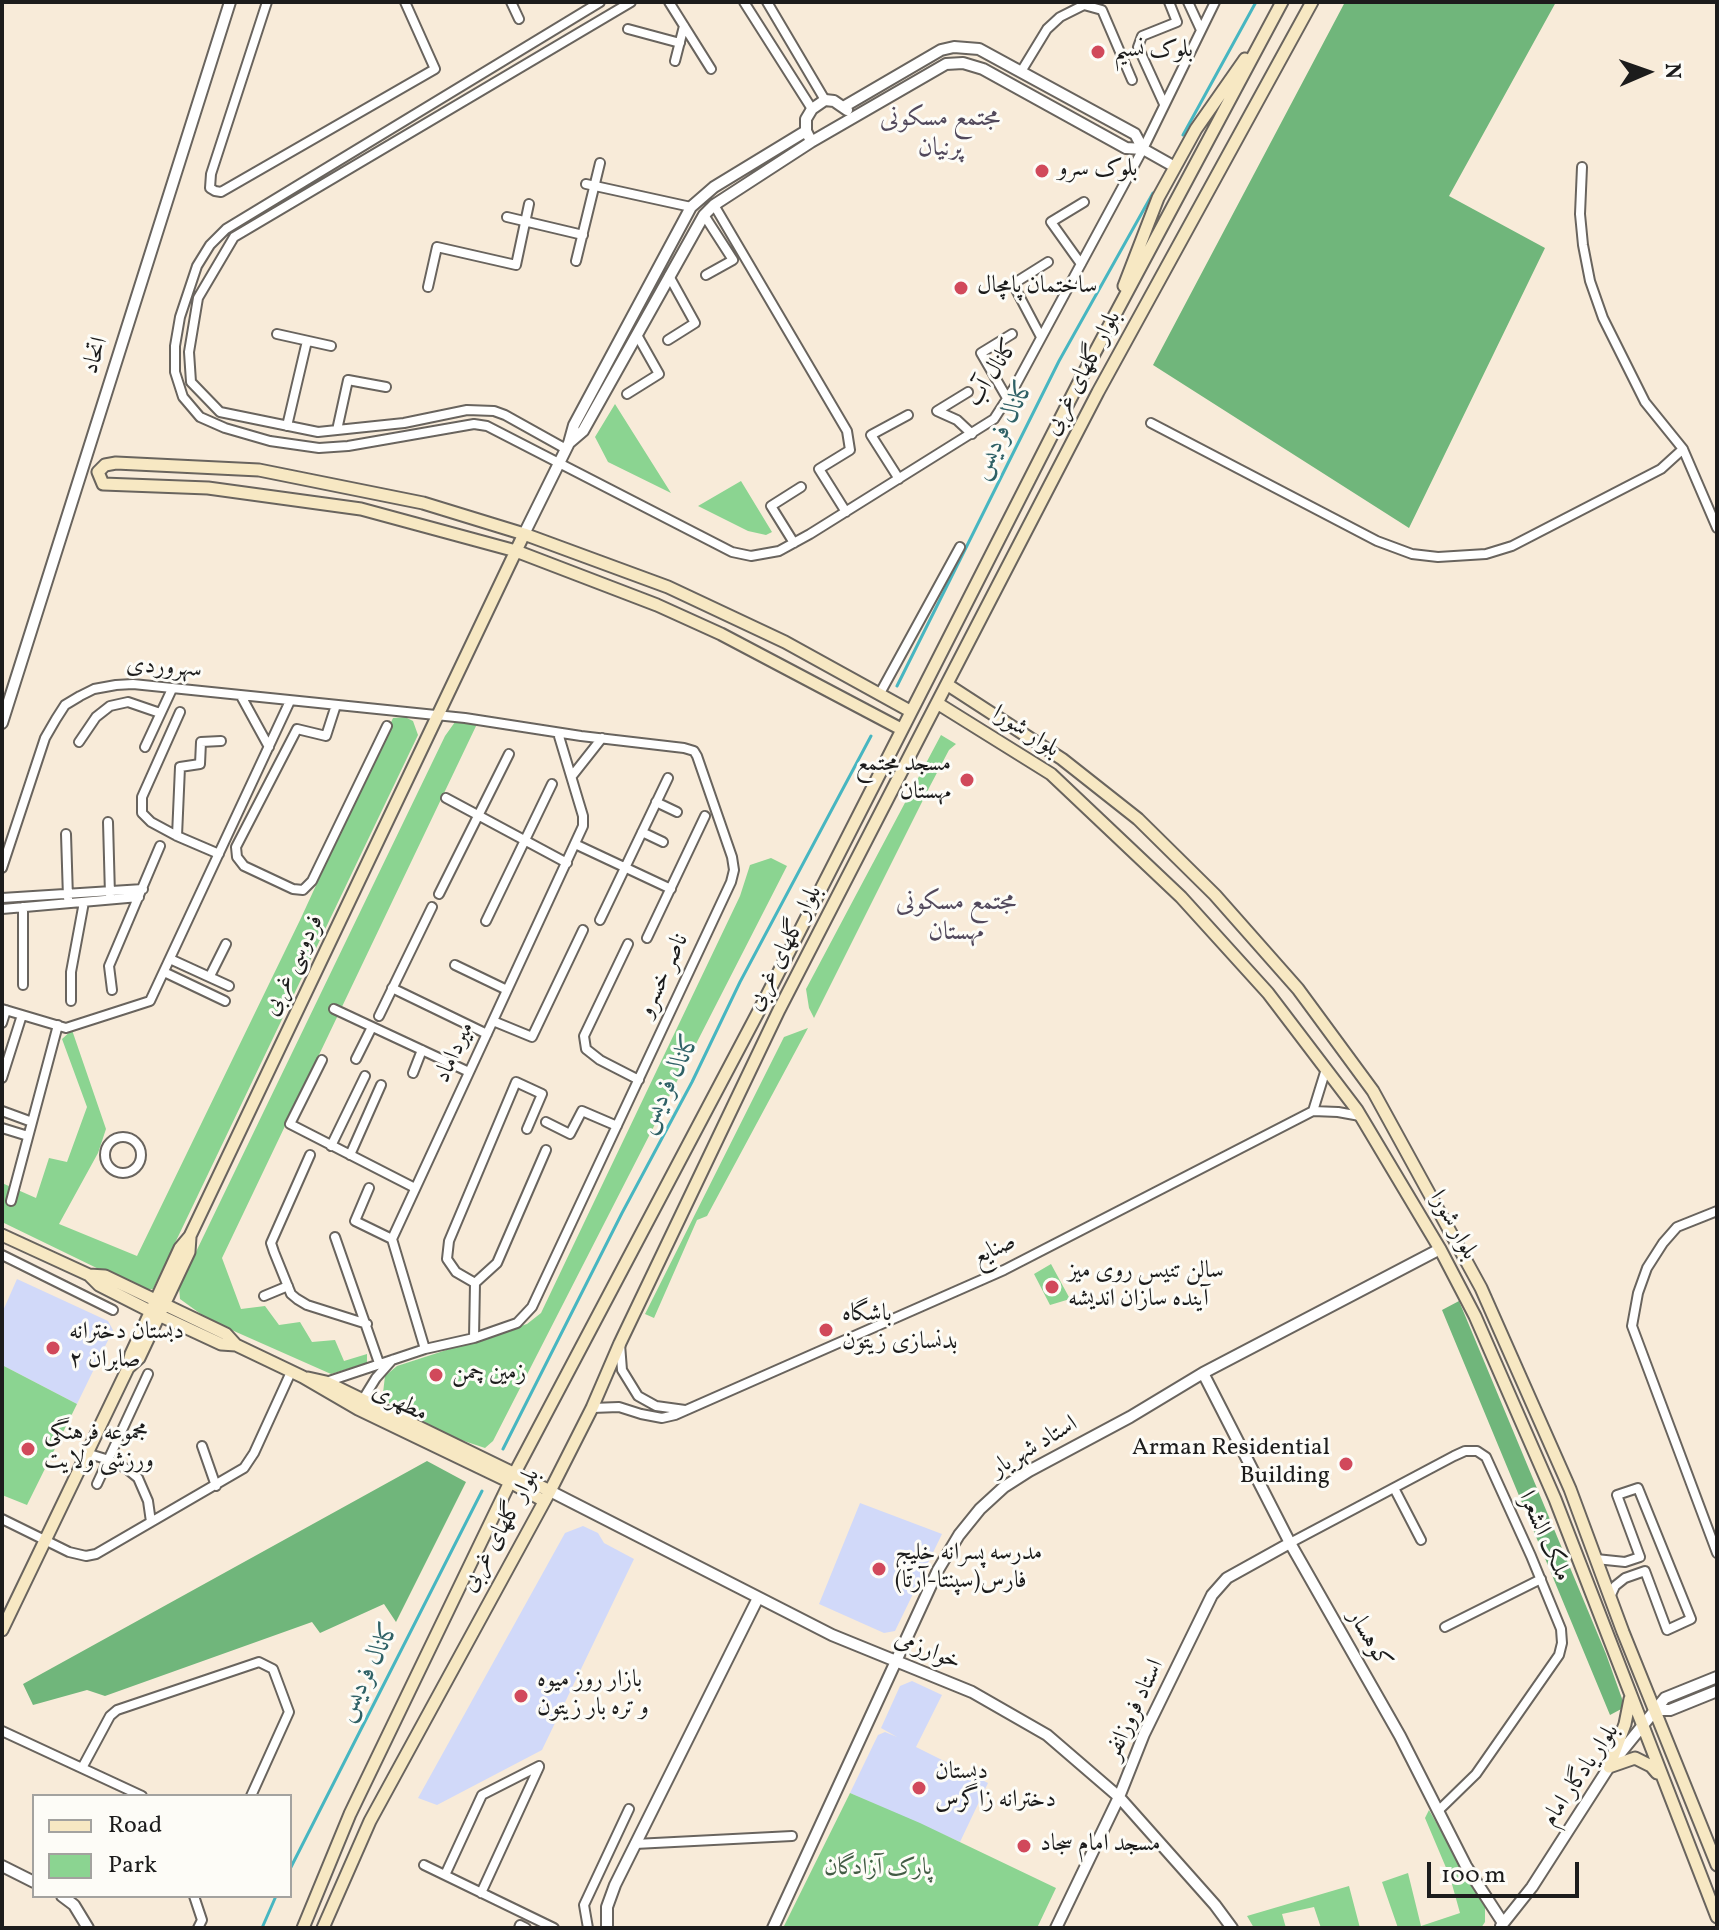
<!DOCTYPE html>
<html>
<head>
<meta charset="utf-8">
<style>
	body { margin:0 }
	#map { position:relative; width:1719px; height:1930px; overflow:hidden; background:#f8ebd9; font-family:Vollkorn,serif }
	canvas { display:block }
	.frame { position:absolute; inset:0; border:4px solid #1c1c1c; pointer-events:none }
	.legend { position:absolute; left:32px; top:1794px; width:260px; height:104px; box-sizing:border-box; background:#fdfcf7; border:2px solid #a3a29f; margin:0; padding:10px 14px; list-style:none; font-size:24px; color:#1c1c1c }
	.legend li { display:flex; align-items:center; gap:16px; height:40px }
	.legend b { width:40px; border:2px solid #a3a29f }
	.north { position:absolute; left:1607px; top:32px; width:80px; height:80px; -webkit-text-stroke:6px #fdfcf7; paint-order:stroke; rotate:88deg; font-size:22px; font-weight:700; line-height:32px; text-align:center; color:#1c1c1c }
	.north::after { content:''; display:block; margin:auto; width:28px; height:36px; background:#1c1c1c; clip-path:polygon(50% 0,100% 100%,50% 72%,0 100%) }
	.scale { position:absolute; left:1427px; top:1862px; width:152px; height:36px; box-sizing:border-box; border:4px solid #1c1c1c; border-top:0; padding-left:10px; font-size:24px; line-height:28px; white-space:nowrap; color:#1c1c1c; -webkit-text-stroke:6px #fdfcf7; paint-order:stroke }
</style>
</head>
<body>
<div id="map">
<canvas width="1719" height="1930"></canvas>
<div class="frame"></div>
<ul class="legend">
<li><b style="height:10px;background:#f7e8c3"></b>Road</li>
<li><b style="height:22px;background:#8bd491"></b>Park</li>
</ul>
<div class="north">N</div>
<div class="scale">100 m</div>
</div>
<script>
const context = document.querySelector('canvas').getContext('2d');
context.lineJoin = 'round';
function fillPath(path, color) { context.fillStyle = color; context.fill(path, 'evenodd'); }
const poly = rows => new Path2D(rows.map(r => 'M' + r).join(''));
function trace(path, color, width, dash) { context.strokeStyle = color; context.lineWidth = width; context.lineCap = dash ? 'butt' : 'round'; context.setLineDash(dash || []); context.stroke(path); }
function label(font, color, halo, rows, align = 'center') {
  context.font = font + ' Vollkorn,Amiri,serif'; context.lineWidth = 6; context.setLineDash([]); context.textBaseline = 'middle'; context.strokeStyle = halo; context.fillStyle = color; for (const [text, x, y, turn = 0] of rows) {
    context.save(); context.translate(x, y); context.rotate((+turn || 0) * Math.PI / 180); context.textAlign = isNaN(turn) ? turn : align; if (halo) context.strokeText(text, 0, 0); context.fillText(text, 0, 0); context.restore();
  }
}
fillPath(poly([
	[17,1279,108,1321,113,1330,77,1404,2,1365,2,1313],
	[860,1503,942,1534,895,1631,884,1633,819,1604],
	[583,1526,598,1533,604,1543,634,1559,542,1750,437,1805,418,1798,565,1533],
	[912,1681,942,1695,916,1747,988,1783,960,1842,850,1793,878,1735,885,1732,897,1737,881,1728,900,1686]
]), '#d1d9f9');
fillPath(poly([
	[615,404,671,493,608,462,595,437],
	[741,481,772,532,766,535,748,531,698,506],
	[405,717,413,721,418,735,153,1289,142,1290,2,1222,2,1183,36,1198,49,1158,67,1162,87,1107,62,1039,72,1030,106,1129,98,1153,59,1224,137,1256,301,918,393,718],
	[470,721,477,724,222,1258,241,1309,265,1306,279,1325,300,1322,312,1342,335,1340,344,1361,367,1354,367,1363,331,1374,209,1320,180,1299,179,1287,445,736,455,722],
	[941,735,956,744,949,750,930,786,814,1018,809,1008,806,989],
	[771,858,787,866,493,1441,485,1448,455,1438,389,1403,383,1393,385,1376,397,1366,527,1324,541,1313,740,896,750,865],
	[808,1028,707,1216,697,1220,654,1318,645,1314,784,1037],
	[1051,1264,1070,1299,1050,1305,1034,1274],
	[2,1365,77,1404,27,1505,2,1495],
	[850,1793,920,1823,1056,1888,1037,1928,783,1928],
	[1429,1810,1485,1907,1485,1922,1481,1928,1398,1928,1382,1882,1408,1873,1421,1926,1460,1913,1450,1877,1425,1818],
	[1349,1886,1360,1928,1321,1928,1314,1907,1282,1914,1286,1928,1254,1928,1247,1916]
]), '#8bd491');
fillPath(poly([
	[1345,2,1556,2,1449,196,1545,248,1409,528,1153,365],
	[1459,1301,1606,1654,1625,1707,1610,1715,1442,1310],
	[427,1461,466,1482,396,1622,384,1604,320,1633,312,1622,105,1696,87,1690,33,1705,23,1684]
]), '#70b67b');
trace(poly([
	[1183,135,1256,2],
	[897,686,1059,361,1153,193],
	[503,1449,622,1213,692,1082,740,982,871,736],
	[290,1869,482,1491],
	[262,1928,276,1896]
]), '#47b6c1', 3);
const minor = poly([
	[267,2,211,174,210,188,215,191,221,192,435,69,405,2],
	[511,2,519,19],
	[600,2,226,229,210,245,197,266,180,317,175,346,175,372,183,397,200,417,225,428,270,441,319,448,348,446,474,424,487,426,732,552,751,556,779,551,810,534,994,419,1014,388,1143,149,1215,2],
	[669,2,711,69],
	[744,2,812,109],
	[767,2,825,100],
	[1188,2,1201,30],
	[628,29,680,43],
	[675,61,684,26],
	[1022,70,1047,29,1060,17,1084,5,1102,10,1132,80],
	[1164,104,1138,47,1142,36,1177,22,1169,2],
	[1582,167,1580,214,1583,245,1590,281,1603,318,1645,402,1683,449,1717,528],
	[586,184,691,207],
	[714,205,847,431,850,450,819,469,846,512],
	[704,215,733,260,706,275],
	[507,217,583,235],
	[576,261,600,163],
	[1081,264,1051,222,1084,202],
	[428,287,437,247,516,265,529,204],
	[277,334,331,346],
	[1041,337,1013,284,1048,262],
	[668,340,695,323,669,276],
	[968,392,937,411,957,420,972,434],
	[627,394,659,374,637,335],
	[1007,398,981,353,1012,334],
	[1151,423,1377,541,1412,554,1438,557,1486,554,1512,546,1661,469,1683,449],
	[287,426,307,341],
	[337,430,348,380,386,387],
	[566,449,505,415,494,411,467,410,404,423,318,432,220,412,191,382,189,352,198,298,234,237,631,2],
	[899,479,871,435,908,415],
	[794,543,771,506,801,487],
	[879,695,960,547],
	[241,696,269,747],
	[336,705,326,736,297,729,236,847,237,857,244,866,293,889,303,890,312,881,387,726],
	[180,712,142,797,142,813,151,822,177,836,219,854],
	[79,742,96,717,110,706,128,702,160,713],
	[145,747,172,689],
	[572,776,602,738],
	[446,798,567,863],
	[656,802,677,812],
	[108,822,110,895],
	[642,832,663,842],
	[66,834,68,898],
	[177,836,180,767,200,764,201,742,221,741],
	[575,844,671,889],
	[2,868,45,738,56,719,65,705,80,696,94,689,116,685,133,684,465,718,581,736,684,748,694,751,697,756,732,857,734,870,731,882,532,1307,517,1323,474,1338,425,1349,326,1382],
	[439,894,509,754],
	[2,898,143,889],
	[2,909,139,897],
	[600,920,668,778],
	[486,921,552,784],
	[647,938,705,816],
	[628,944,584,1036,586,1049,600,1060,639,1080],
	[170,959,229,986],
	[455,965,507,990],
	[164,972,225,1001],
	[210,976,226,944],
	[23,985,23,907],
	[392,988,487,1034],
	[112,990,109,966,160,846],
	[71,1001,71,972,84,902],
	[2,1009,66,1028,150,1001,290,701],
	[334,1009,469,1072],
	[379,1016,432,907],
	[493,1021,532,1037,583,930],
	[2,1023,6,1010],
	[356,1059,372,1027],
	[322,1060,290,1124,415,1188],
	[413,1073,422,1050],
	[2,1078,22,1015],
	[2,1111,32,1122],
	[1313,1111,1326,1069],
	[546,1122,570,1134,582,1111,617,1126],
	[2,1128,28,1136],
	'105 1155a18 18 0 1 1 36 0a18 18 0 1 1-36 0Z',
	[331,1146,365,1076],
	[310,1155,271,1243,274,1252,291,1294,297,1299,307,1305,367,1324],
	[350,1155,381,1085],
	[369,1188,355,1221,392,1239],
	[11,1201,58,1025],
	[1717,1211,1677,1227,1663,1243,1647,1268,1638,1293,1632,1326,1717,1553],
	[335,1237,379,1363],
	[2,1255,113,1310],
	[475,1283,456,1272,447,1259,449,1241,516,1082,542,1094,527,1129],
	[264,1296,288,1286],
	[474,1338,475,1283,497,1263,546,1150],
	[620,1344,622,1370,638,1396,656,1406,685,1410],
	[425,1349,392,1239,583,826,583,816,558,733],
	[360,1404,376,1378,392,1360],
	[592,1408,619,1407,641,1414,662,1418,675,1415,1004,1270,1313,1111,1338,1112,1360,1116],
	[202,1446,216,1486],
	[86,1453,109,1460,127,1469,138,1478,148,1501,151,1522],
	[97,1484,148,1374],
	[1394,1488,1421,1540],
	[2,1519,69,1552,86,1556,96,1554,244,1468,254,1453,291,1372],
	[1290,1543,1454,1456,1465,1451,1477,1451,1486,1457,1531,1556,1561,1629,1562,1643,1559,1655,1476,1774,1438,1811],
	[1596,1559,1625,1562,1640,1557,1617,1495,1638,1488,1691,1619,1667,1630,1645,1571,1625,1578,1615,1586,1610,1597],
	[1445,1627,1541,1579],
	[2,1731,142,1796],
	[82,1768,110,1716,117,1710,259,1662,273,1669,289,1712,251,1796],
	[635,1844,792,1836],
	[424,1865,554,1928],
	[445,1875,482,1795,539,1766],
	[481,1893,539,1767],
	[194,1896,202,1920,198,1928],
	[519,1928,520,1925,526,1928],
	[588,1928,584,1905,629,1809]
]);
const tertiary = poly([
	[845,106,941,50,954,47,979,49,1135,134,1143,149],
	[809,137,806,131,806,119,812,109,825,100,834,101,847,110],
	[569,443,583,431,704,215,714,205,811,142,946,64,963,63,983,69,1126,148,1143,149,1175,167],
	[524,534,569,443,574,425,691,207,714,187,806,131],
	[2,723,230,2],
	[1203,1373,1290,1543,1400,1736,1466,1866,1503,1923],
	[550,1491,832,1635,972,1692,1047,1735,1119,1797,1215,1905,1232,1928],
	[1655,1710,1670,1710,1717,1691],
	[2,1866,34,1882],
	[62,1896,74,1905,88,1928],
	[1501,1926,1532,1887,1609,1767,1665,1698,1717,1677],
	[607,1928,607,1907,615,1885,758,1598],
	[773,1928,938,1570,959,1535,980,1509,1004,1487,1029,1471,1130,1417,1203,1373,1440,1249],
	[1056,1928,1119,1797,1144,1734,1212,1595,1227,1578,1290,1543]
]);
const secondary = poly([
	[1124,286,1158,198,1196,129,1245,59],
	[948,685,1062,759,1138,819,1215,895,1298,989,1373,1091,1481,1288,1570,1489,1623,1632,1717,1865],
	[937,703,1051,774,1181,897,1268,993,1357,1110,1440,1249,1475,1316,1555,1499,1717,1917],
	[901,729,721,634,657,605,516,551,361,509,208,488,103,484,98,472,105,465,116,463,259,470,423,503,524,534,668,587,785,642,910,711],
	[2,1235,89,1275,105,1276,226,1334,236,1345],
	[89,1275,99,1285,150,1311,221,1344,236,1345,303,1377,358,1409,510,1482,544,1501],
	[128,1368,139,1358,189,1252,190,1237],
	[308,1378,326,1382,550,1491],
	[2,1630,128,1368,131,1354,180,1248,190,1236,524,534],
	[1609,1767,1625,1724,1630,1699],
	[1609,1767,1635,1758,1651,1766,1657,1773],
	[303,1928,350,1814,510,1482,763,1003,1078,384,1282,2],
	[323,1928,370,1821,550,1491,592,1408,620,1343,779,1010,924,728,1098,392,1312,2]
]);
trace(minor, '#69645e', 12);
trace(tertiary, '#69645e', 14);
trace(secondary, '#69645e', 15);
trace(minor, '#fff', 8);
trace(tertiary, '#fff', 10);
trace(secondary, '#f7e8c3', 11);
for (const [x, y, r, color] of [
	[1098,52,8,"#d1495b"],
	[1042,171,8,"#d1495b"],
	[961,288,8,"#d1495b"],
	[967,780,8,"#d1495b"],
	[1052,1287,8,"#d1495b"],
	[826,1330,8,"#d1495b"],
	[53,1348,8,"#d1495b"],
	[436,1375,8,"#d1495b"],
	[28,1449,8,"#d1495b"],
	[1346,1464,8,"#d1495b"],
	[879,1569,8,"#d1495b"],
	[521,1696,8,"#d1495b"],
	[919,1788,8,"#d1495b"],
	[1024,1846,8,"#d1495b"]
]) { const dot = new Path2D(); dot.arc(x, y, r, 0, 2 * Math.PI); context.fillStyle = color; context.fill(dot); trace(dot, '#fdfcf7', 3); }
label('24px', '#1c1c1c', '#fdfcf7', [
	["بلوک نسیم",1114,52],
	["بلوک سرو",1058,171],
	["ساختمان پامچال",977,288],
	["مسجد مجتمع",951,766,"right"],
	["مهستان",951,794,"right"],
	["سالن تنیس روی میز",1068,1273],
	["آینده سازان اندیشه",1068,1301],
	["باشگاه",842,1316],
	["بدنسازی زیتون",842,1344],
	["دبستان دخترانه",69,1334],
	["صابران ۲",69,1362],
	["زمین چمن",452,1375],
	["مجموعه فرهنگی",44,1435],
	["ورزشی ولایت",44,1463],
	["Arman Residential",1330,1450,"right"],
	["Building",1330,1478,"right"],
	["مدرسه پسرانه خلیج",895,1555],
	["فارس(سپنتا-آرتا)",895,1583],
	["بازار روز میوه",537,1682],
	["و تره بار زیتون",537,1710],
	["دبستان",935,1774],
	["دخترانه زاگرس",935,1802],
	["مسجد امام سجاد",1040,1846]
], 'left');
label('24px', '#1c1c1c', '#fdfcf7', [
	["اتحاد",97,356,-72],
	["کانال آب",994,374,-57],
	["بلوار گلهای غربی",1084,374,-62],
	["سهروردی",164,669,4],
	["بلوار شورا",1025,733,33],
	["بلوار گلهای غربی",786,949,-63],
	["فردوسی غربی",295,966,-64],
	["ناصر خسرو",665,976,-65],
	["میرداماد",456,1053,-65],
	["بلوار شورا",1452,1226,61],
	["صنایع",995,1251,-25],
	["مطهری",399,1404,26],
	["استاد شهریار",1035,1448,-31],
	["بلوار گلهای غربی",502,1531,-61],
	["ملک الشعرا",1543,1537,66],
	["کوهسار",1368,1640,60],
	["خوارزمی",927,1652,22],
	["استاد فروزانفر",1136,1710,-65],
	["بلوار یادگار امام",1582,1776,-56]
]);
label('24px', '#435c45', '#fdfcf7', [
	["پارک آزادگان",878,1870]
]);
label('26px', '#52495c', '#fdfcf7', [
	["مجتمع مسکونی",940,120],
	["پرنیان",940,150],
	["مجتمع مسکونی",956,904],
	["مهستان",956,934]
]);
label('italic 26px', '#2f6166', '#fdfcf7', [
	["کانال فردیس",1005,430,-63],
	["کانال فردیس",671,1084,-63],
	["کانال فردیس",370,1672,-63]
]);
</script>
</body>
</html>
